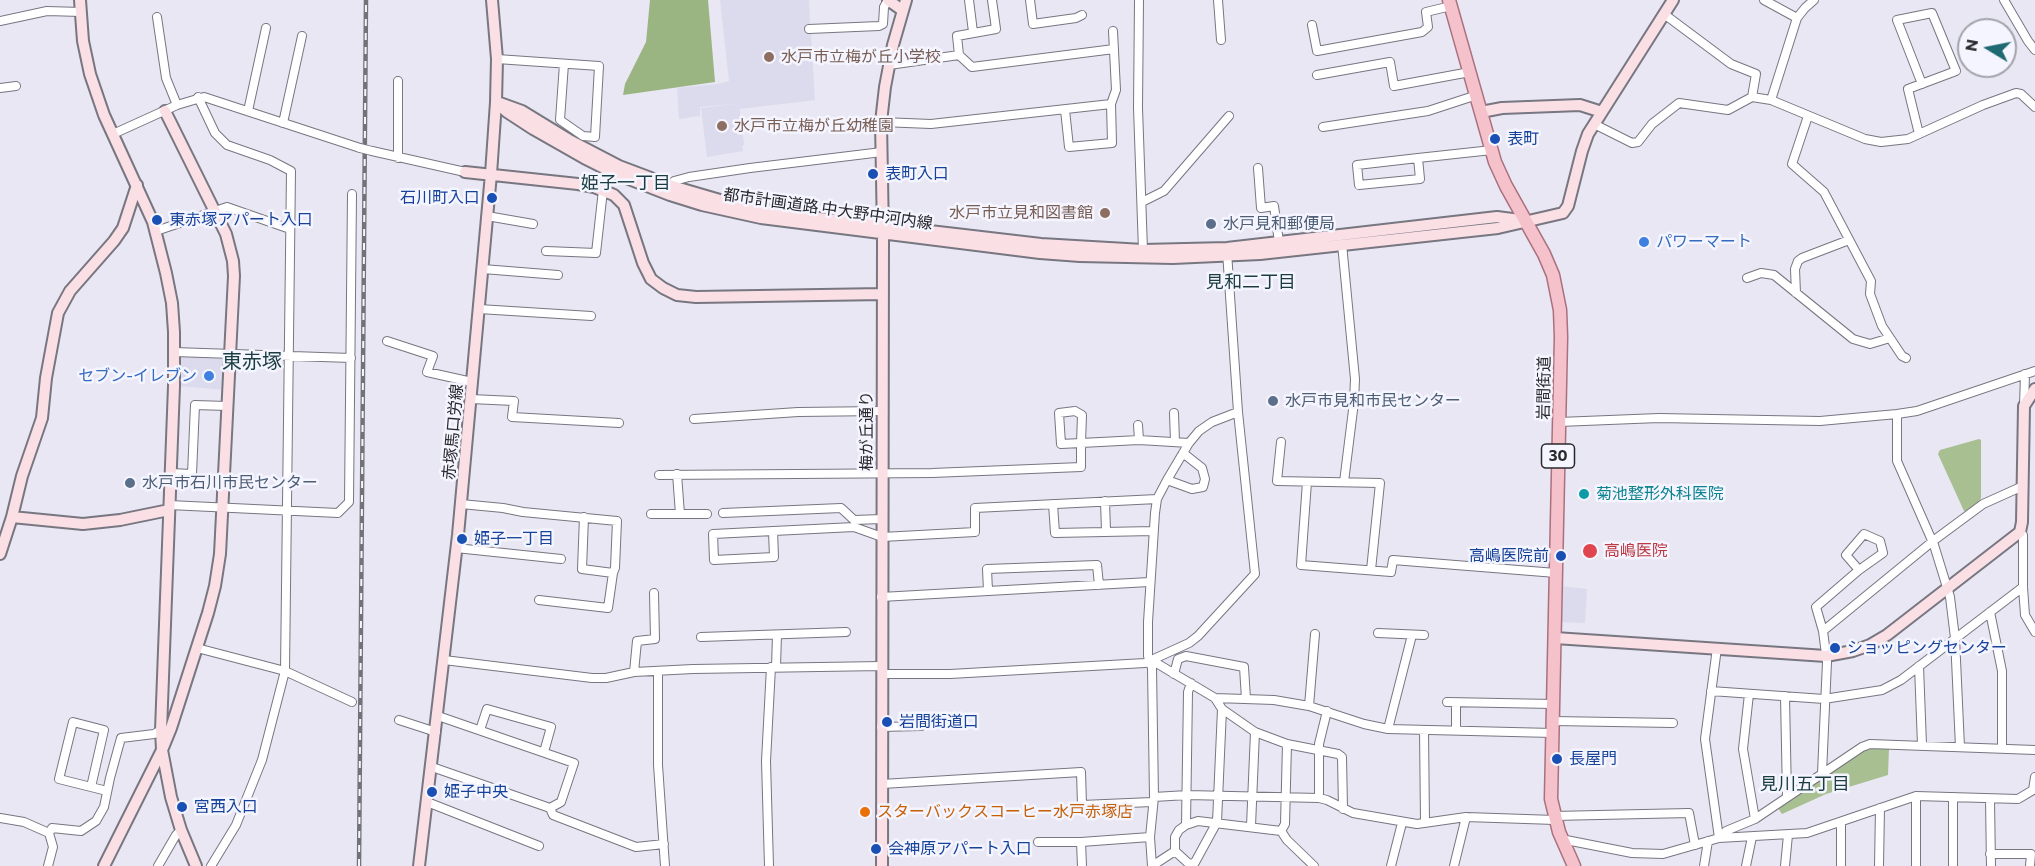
<!DOCTYPE html>
<html>
<head>
<meta charset="utf-8">
<style>
	body { margin:0 }
	#map { position:relative; width:2035px; height:866px; overflow:hidden; background:#e8e7f3; font-family:Commissioner,sans-serif }
	canvas { display:block }
	.north { position:absolute; left:1957px; top:18px; width:60px; height:60px; box-sizing:border-box; background:#f5f5ff; border:2px solid #a3a3ab; border-radius:50%; rotate:280deg; font-size:16px; font-weight:700; line-height:24px; text-align:center; color:#28282d }
	.north::after { content:''; display:block; margin:auto; width:21px; height:27px; background:#1e6972; clip-path:polygon(50% 0,100% 100%,50% 72%,0 100%) }
</style>
</head>
<body>
<div id="map">
<canvas width="2035" height="866"></canvas>
<div class="north">N</div>
</div>
<script>
const context = document.querySelector('canvas').getContext('2d');
context.lineJoin = 'round';
function fillPath(path, color) { context.fillStyle = color; context.fill(path, 'evenodd'); }
const poly = rows => new Path2D(rows.map(r => 'M' + r).join(''));
function trace(path, color, width, dash) { context.strokeStyle = color; context.lineWidth = width; context.lineCap = dash ? 'butt' : 'round'; context.setLineDash(dash || []); context.stroke(path); }
function label(font, color, halo, rows, align = 'center') {
  context.font = font + ' Commissioner,"Noto Sans JP",sans-serif'; context.lineWidth = 5; context.setLineDash([]); context.textBaseline = 'middle'; context.strokeStyle = halo; context.fillStyle = color; for (const [text, x, y, turn = 0] of rows) {
    context.save(); context.translate(x, y); context.rotate((+turn || 0) * Math.PI / 180); context.textAlign = isNaN(turn) ? turn : align; if (halo) context.strokeText(text, 0, 0); context.fillText(text, 0, 0); context.restore();
  }
}
fillPath(poly([
	[720,0,809,0,810,24,808,25,809,33,811,34,815,100,740,109,739,103,744,145,742,146,743,151,707,157,701,108,734,104,700,107,700,116,679,119,677,88,718,84,729,81],
	[183,356,223,357,226,360,224,390,179,386,180,357],
	[1561,586,1587,589,1585,623,1561,622]
]), '#dcdbee');
fillPath(poly([
	[1979,439,1981,440,1981,498,1979,502,1967,512,1964,511,1938,454,1940,450],
	[1889,748,1888,775,1826,794,1782,814,1778,808,1862,751,1870,749]
]), '#a7bf91');
fillPath(poly([
	[650,0,708,0,715,82,623,95,625,84,646,42]
]), '#9ab581');
const street = poly([
	[969,0,973,32],
	[992,0,996,29,957,36,959,55,972,67,1114,49],
	[1030,0,1033,24,1076,18,1082,15],
	[1139,0,1138,108,1143,250],
	[1218,0,1221,40],
	[1764,0,1797,18],
	[2004,0,2028,41,2035,50],
	[1664,14,1731,64,1756,74,1752,97],
	[157,17,166,78,177,105],
	[0,21,47,11,81,12],
	[1312,25,1317,51,1422,32,1428,27,1426,12,1451,6],
	[809,29,879,26,883,24,884,7,888,0],
	[497,59,599,66,595,137,583,136,560,120,564,64],
	[889,65,959,55],
	[1317,75,1390,62,1394,86,1470,72],
	[0,88,16,86],
	[198,97,215,133,227,145,270,160,291,171,285,671,262,760,236,825,211,866],
	[1771,100,1797,18,1805,8,1814,0],
	[1065,110,1069,147,1112,143,1111,104,1116,90,1113,31],
	[248,111,266,28],
	[1808,116,1792,164,1824,192,1871,281,1870,294,1882,326,1902,356,1906,358],
	[881,122,931,124,1111,104],
	[283,123,302,36],
	[1594,124,1632,143,1638,142,1652,124,1679,103,1728,110,1752,97,1771,100,1865,139,1881,142,1908,139,1983,105,2016,93,2021,94,2035,107],
	[1323,127,1428,111,1477,95],
	[113,134,177,105,204,97,360,148],
	[1919,134,1908,89,1956,71,1932,13,1897,20,1922,84],
	[372,151,465,172],
	[398,158,398,81],
	[1418,158,1420,179,1359,185,1357,165,1418,158,1492,150],
	[1258,168,1261,208,1274,206,1279,242],
	[671,191,674,181,689,177,750,168,882,152],
	[1142,202,1164,191,1229,116],
	[487,216,533,224],
	[156,231,227,207,290,229],
	[1342,244,1355,379,1354,402,1344,482],
	[546,251,596,253,603,190],
	[483,269,558,275],
	[1747,278,1761,273,1774,275,1853,339,1870,344,1890,338],
	[1796,293,1795,269,1798,261,1802,258,1849,240],
	[479,309,591,316],
	[387,341,433,356,427,372,472,382],
	[174,352,351,358],
	[471,399,514,401,512,417,619,423],
	[2024,406,2025,374],
	[1075,411,1082,415,1081,443,1061,444,1059,413,1075,411],
	[1174,413,1175,442],
	[1897,414,1897,461,1934,545,1950,597,1955,638,1960,747],
	[694,419,798,412,882,411],
	[1559,422,1659,418,1820,421,1897,414,1917,411,2035,371],
	[1138,425,1139,440],
	[1281,442,1277,481,1380,483,1371,570],
	[170,473,192,474,195,405,227,406],
	[677,474,680,514],
	[659,475,932,473,1081,467,1081,443,1139,440,1189,443],
	[1167,480,1192,489,1203,487,1205,479,1202,468,1183,453],
	[1307,482,1301,565,1391,572,1393,560,1556,573],
	[1105,501,1106,531],
	[461,504,503,508,523,512,617,521,615,568,613,573,608,608,539,600],
	[1053,504,1055,533,1153,531],
	[169,505,338,513,349,502,352,194],
	[723,513,841,508,854,520,882,519],
	[651,514,707,514],
	[584,517,582,569,613,573],
	[773,531,774,557,714,560,713,534,854,527,882,537,975,532,975,508,1157,499],
	[2020,532,2023,535,2023,587,2025,615,2035,632],
	[456,548,561,559],
	[988,591,987,569,1097,565,1099,585],
	[881,597,1149,582],
	[1990,612,2002,671,2002,748],
	[1823,631,1933,541,1983,504,2023,486],
	[1378,633,1424,635],
	[701,637,846,632],
	[197,648,285,671,352,702],
	[1717,648,1705,739,1719,838],
	[444,660,592,678,606,678,634,672,693,669,882,666],
	[1150,662,1158,664,1215,698,1274,700,1309,706,1364,724,1388,729,1553,733],
	[1919,666,1922,745],
	[776,667,777,635],
	[658,671,658,765,665,866],
	[634,672,637,641,655,639,654,593],
	[882,674,950,674,1145,663,1189,643,1198,636,1255,574,1238,412,1227,252],
	[1174,674,1178,659,1186,656,1244,667,1246,699],
	[1711,691,1824,699,1882,690,1901,680,2023,587],
	[1749,694,1743,749,1755,819],
	[1785,696,1787,797],
	[1215,698,1222,709,1255,732,1287,744,1338,754,1342,757,1343,809],
	[1447,702,1553,704],
	[1309,706,1315,634],
	[399,720,436,732],
	[1553,721,1673,723],
	[881,727,921,726],
	[1388,729,1412,635],
	[480,730,487,709,551,727,544,752],
	[1424,730,1425,822],
	[1456,730,1456,703],
	[432,767,550,808,561,802,574,763,438,716],
	[1822,773,1827,662,1823,631,1816,607,1859,570,1883,553,1880,541,1864,534,1846,555,1859,570],
	[882,784,1081,772,1082,805,1152,802],
	[91,787,104,730,73,722,59,779,107,791],
	[1154,797,1187,795,1319,798,1327,800,1353,813,1417,824,1466,817,1555,820],
	[1319,798,1319,744,1327,711],
	[1990,799,1991,866],
	[427,802,539,846],
	[550,808,553,815,636,847,664,844],
	[1554,816,1689,813,1695,845],
	[0,818,24,822,49,833,52,828,81,831,96,821,104,807,110,778,121,738,154,734,161,730],
	[1841,822,1841,866],
	[1186,825,1188,692,1191,683],
	[1251,826,1255,732],
	[1281,831,1285,824,1287,744],
	[1719,838,1726,831,1755,819,1862,747,1870,744,2035,750],
	[1561,839,1632,853,1663,854,1719,838,1807,833,1916,796,2018,799,2033,790,2035,777],
	[1038,842,1081,842],
	[1175,851,1152,866,1150,837,1154,797,1152,668,1148,656,1148,622,1155,513,1157,499,1167,480,1189,443,1199,431,1212,422,1238,412],
	[1990,854,2031,854,2030,866],
	[1193,864,1188,863,1175,851,1175,837,1179,830,1186,825,1198,821,1281,831,1287,840,1314,866],
	[48,866,53,847,49,833],
	[158,866,176,835,181,830],
	[769,866,766,761,771,667],
	[1082,866,1081,842,1150,837],
	[1193,866,1217,822,1222,709],
	[1391,866,1402,823],
	[1454,866,1466,817],
	[1704,866,1708,841],
	[1746,866,1752,837],
	[1785,866,1788,835],
	[1879,866,1880,808],
	[1916,866,1916,796],
	[1953,866,1953,797]
]);
const secondary = poly([
	[80,0,83,41,90,74,104,115,153,222,166,273,172,303,174,332,174,386,161,730,162,750,171,797,181,830,196,866],
	[888,0,902,10],
	[496,102,507,112,533,129,584,158,616,174,670,195,702,205,761,218,1040,253,1080,256,1173,258,1260,254,1498,228,1563,213,1568,206,1582,151,1588,134,1673,0],
	[500,103,522,111,571,141,619,166,672,186,737,205,793,215,1041,244,1143,250,1227,248,1497,217,1520,220],
	[1481,112,1502,108,1580,105,1602,112],
	[465,172,578,184,594,187,614,195,624,205,643,263,651,279,663,288,677,295,696,297,883,294],
	[12,517,22,476,42,418,46,378,58,313,70,291,114,241,123,228,137,185],
	[0,554,12,517,83,524,120,520,169,510],
	[1555,638,1826,656,1853,651,1870,645,1887,635,2020,532,2022,522,2024,406,2035,389],
	[104,866,162,750,171,728,208,613,215,586,220,554,234,276,233,261,226,234,165,111],
	[419,866,458,535,491,174,496,102,497,59,492,0],
	[882,866,883,234,881,122,885,87,893,45,906,0]
]);
const primary = poly([
	[1449,0,1495,162,1506,186,1544,254,1553,275,1560,310,1561,337,1551,799,1559,832,1574,866]
]);
trace(street, '#777681', 10);
trace(secondary, '#777681', 14);
trace(primary, '#a9717e', 15);
trace(street, '#fff', 8);
trace(secondary, '#fae0e5', 10);
trace(primary, '#f5c1cb', 12);
const rail = poly([
	[359,866,366,0]
]);
trace(rail, '#727279', 4.5);
trace(rail, '#f5f5ff', 2, [7]);
const streetBridge = poly([
	[360,148,372,151]
]);
trace(streetBridge, '#777681', 10, []);
trace(streetBridge, '#fff', 8);
for (const [x, y, r, color] of [
	[769,57,6,"#8d6e63"],
	[722,126,6,"#8d6e63"],
	[1495,139,6,"#1a4fb4"],
	[873,174,6,"#1a4fb4"],
	[492,198,6,"#1a4fb4"],
	[1105,213,6,"#8d6e63"],
	[157,220,6,"#1a4fb4"],
	[1211,224,6,"#5c6f8a"],
	[1644,242,6,"#3f7fe0"],
	[209,376,6,"#3f7fe0"],
	[1273,401,6,"#5c6f8a"],
	[130,483,6,"#5c6f8a"],
	[1584,494,6,"#0f9aa8"],
	[462,539,6,"#1a4fb4"],
	[1590,551,8,"#e0444e"],
	[1561,556,6,"#1a4fb4"],
	[1835,648,6,"#1a4fb4"],
	[887,722,6,"#1a4fb4"],
	[1557,759,6,"#1a4fb4"],
	[432,792,6,"#1a4fb4"],
	[182,807,6,"#1a4fb4"],
	[865,812,6,"#e8710a"],
	[876,849,6,"#1a4fb4"]
]) { const dot = new Path2D(); dot.arc(x, y, r, 0, 2 * Math.PI); context.fillStyle = color; context.fill(dot); trace(dot, '#f5f5ff', 2); }
for (const [x, y, w] of [
	[1558,456,33]
]) { const box = new Path2D(); box.roundRect(x - w / 2, y - 12, w, 24, 4.5); context.fillStyle = '#f5f5ff'; context.fill(box); trace(box, '#28282d', 1.5); }
label('bold 15px', '#28282d', null, [
	["30",1558,456]
]);
label('16px', '#785e54', '#f5f5ff', [
	["水戸市立梅が丘小学校",781,57],
	["水戸市立梅が丘幼稚園",734,126],
	["水戸市立見和図書館",1093,213,"right"]
], 'left');
label('16px', '#164399', '#f5f5ff', [
	["表町",1507,139],
	["表町入口",885,174],
	["石川町入口",480,198,"right"],
	["東赤塚アパート入口",169,220],
	["姫子一丁目",474,539],
	["高嶋医院前",1549,556,"right"],
	["ショッピングセンター",1847,648],
	["岩間街道口",899,722],
	["長屋門",1569,759],
	["姫子中央",444,792],
	["宮西入口",194,807],
	["会神原アパート入口",888,849]
], 'left');
label('16px', '#28282d', '#f5f5ff', [
	["都市計画道路 中大野中河内線",828,209,8],
	["岩間街道",1544,388,-89],
	["梅が丘通り",867,431,-90],
	["赤塚馬口労線",453,432,-85]
]);
label('16px', '#4e5e75', '#f5f5ff', [
	["水戸見和郵便局",1223,224],
	["水戸市見和市民センター",1285,401],
	["水戸市石川市民センター",142,483]
], 'left');
label('16px', '#366cbe', '#f5f5ff', [
	["パワーマート",1656,242],
	["セブン-イレブン",197,376,"right"]
], 'left');
label('16px', '#0d838f', '#f5f5ff', [
	["菊池整形外科医院",1596,494]
], 'left');
label('16px', '#be3a42', '#f5f5ff', [
	["高嶋医院",1604,551]
], 'left');
label('16px', '#c56008', '#f5f5ff', [
	["スターバックスコーヒー水戸赤塚店",877,812]
], 'left');
label('18px', '#1b3d41', '#f5f5ff', [
	["姫子一丁目",626,183],
	["見和二丁目",1251,282],
	["見川五丁目",1805,784]
]);
label('20px', '#1b3d41', '#f5f5ff', [
	["東赤塚",252,361]
]);
</script>
</body>
</html>
